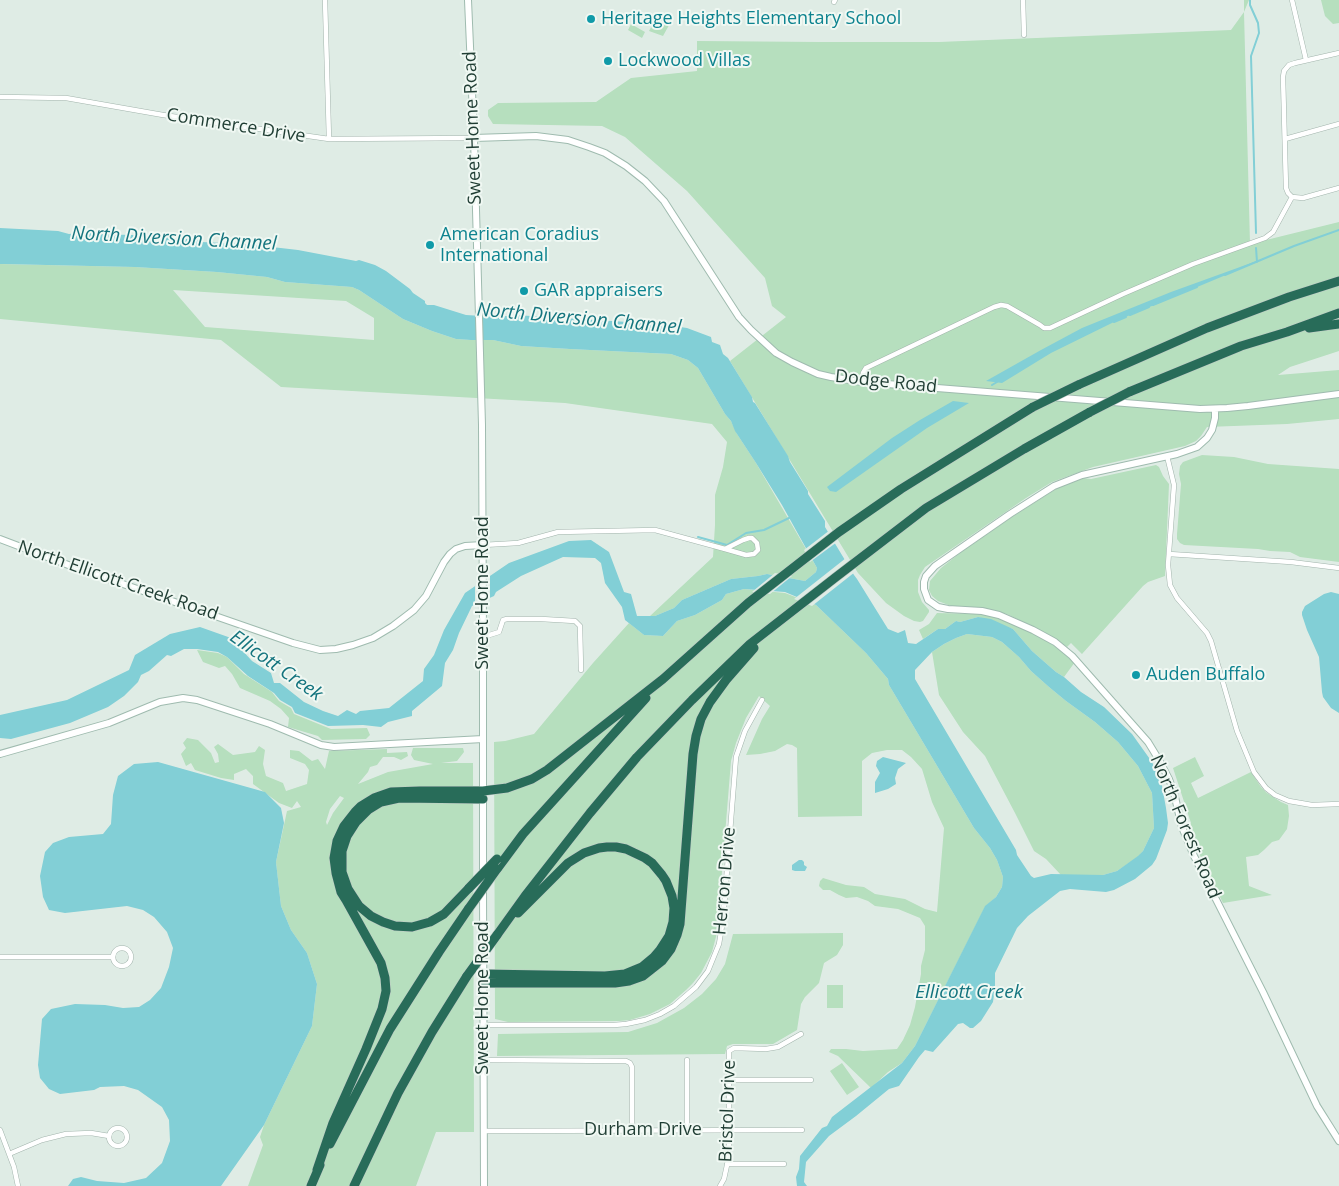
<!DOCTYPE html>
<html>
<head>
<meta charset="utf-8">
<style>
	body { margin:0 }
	canvas { display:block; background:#dfece5 }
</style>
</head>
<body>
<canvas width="1339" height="1186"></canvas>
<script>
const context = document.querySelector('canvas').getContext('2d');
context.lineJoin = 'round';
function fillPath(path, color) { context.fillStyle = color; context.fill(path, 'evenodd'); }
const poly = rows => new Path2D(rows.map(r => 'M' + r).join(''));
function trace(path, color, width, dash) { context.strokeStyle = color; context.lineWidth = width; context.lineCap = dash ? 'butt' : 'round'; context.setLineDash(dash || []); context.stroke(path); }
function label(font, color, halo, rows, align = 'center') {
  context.font = font + ' "Open Sans",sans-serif'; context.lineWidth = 4; context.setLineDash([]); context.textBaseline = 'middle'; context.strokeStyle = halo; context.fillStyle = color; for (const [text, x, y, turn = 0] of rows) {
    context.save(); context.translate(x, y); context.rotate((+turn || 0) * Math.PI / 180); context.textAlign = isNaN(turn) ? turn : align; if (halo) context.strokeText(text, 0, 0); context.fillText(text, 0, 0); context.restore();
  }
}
fillPath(poly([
	[1244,0,1249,0,1244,12,1250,244,1339,222,1339,351,1290,367,1278,375,1339,370,1339,419,1287,424,1207,427,1201,436,1196,441,1185,446,1093,467,1052,482,1026,498,925,567,920,575,918,580,918,592,922,602,929,610,929,612,923,621,920,622,914,621,904,616,886,603,858,573,730,361,786,317,772,306,765,278,687,191,625,137,602,126,493,124,488,116,488,110,498,103,596,102,631,78,697,71,697,41,821,42,939,42,1231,30,1244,12],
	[1321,0,1339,0,1339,23,1333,24,1325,16],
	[659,12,673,18,663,36,649,31],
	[631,24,645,32,642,38,628,30],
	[0,264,135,267,217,272,267,277,285,282,352,287,359,290,403,319,432,331,456,339,471,340,493,340,521,346,570,349,671,354,688,360,698,368,725,414,731,421,737,434,756,463,817,568,816,572,805,581,767,574,758,576,731,579,682,600,674,608,655,616,650,616,713,557,715,525,715,495,723,467,727,442,712,424,565,403,281,387,221,340,0,319],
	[173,290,346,301,374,318,374,340,205,327],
	[1202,455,1234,457,1268,464,1339,469,1339,562,1300,557,1290,552,1270,551,1258,549,1184,545,1180,543,1177,539,1177,534,1181,484,1179,474,1180,466,1183,462],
	[1156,465,1159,467,1163,476,1169,484,1165,576,1148,582,1143,586,1082,654,1071,643,1067,647,1044,632,1007,614,986,609,951,606,938,601,932,596,929,590,930,581,941,568,960,553,1012,517,1056,489,1083,478,1091,479],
	[744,589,785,593,816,605,866,653,888,679,889,685,974,828,990,848,997,860,1003,877,1002,887,996,897,985,907,915,1046,902,1063,888,1072,871,1088,838,1056,829,1052,831,1049,846,1049,863,1051,897,1049,903,1040,910,1025,915,1007,921,974,921,966,925,950,925,926,920,918,898,909,875,906,868,901,857,897,846,898,839,895,830,890,823,890,819,886,820,881,823,878,846,885,864,887,875,894,905,899,925,909,937,912,944,828,932,802,922,769,911,757,902,750,887,750,872,753,862,761,862,816,798,817,797,748,792,745,787,744,775,751,760,754,746,755,762,719,770,706,759,696,746,718,736,743,731,761,717,933,712,952,701,973,693,983,686,990,670,1004,650,1014,630,1020,619,1021,508,1022,495,1019,494,742,505,741,534,734,593,663,629,623,644,635,663,636,677,621,695,615,722,600,726,594],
	[937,613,980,614,996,617,1011,622,1043,638,1061,651,1075,662,1064,677,1056,672,1032,651,1013,629,978,617,960,622,956,621,945,629,938,629,923,639,919,630,929,624],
	[967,634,992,637,1002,642,1019,657,1031,671,1049,687,1066,701,1095,722,1118,742,1138,766,1152,793,1154,828,1143,851,1138,857,1117,871,1103,875,1061,875,1046,859,1034,851,1015,813,985,756,963,732,939,695,932,652,944,644,956,638],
	[197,650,218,653,227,657,244,674,272,692,279,701,291,708,294,714,331,729,367,728,370,735,366,739,322,740,318,736,288,727,289,718,281,709,270,701,240,688,232,674,225,666,219,668,203,662],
	[187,738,198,740,211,753,215,763,219,762,218,754,214,747,218,744,233,755,255,752,259,746,265,750,263,764,266,776,283,783,286,791,307,784,309,770,305,764,290,758,290,750,299,751,312,761,318,759,325,769,329,751,387,749,387,753,407,752,408,756,401,760,394,757,383,757,377,765,370,767,368,772,358,784,388,772,433,764,414,760,411,755,413,748,463,748,464,752,457,761,441,763,473,763,474,1132,436,1132,416,1186,248,1186,263,1145,260,1137,264,1125,312,1026,317,984,307,953,291,930,281,906,276,862,287,811,301,807,297,801,292,808,279,803,253,784,253,776,246,769,234,774,234,780,221,778,195,770,191,763,186,766,181,754,186,748,183,743],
	[340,796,344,798,333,813,327,825,326,822,330,809],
	[1195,757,1204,776,1191,783,1198,798,1251,772,1261,787,1267,793,1281,802,1288,805,1289,816,1287,829,1279,840,1272,842,1264,850,1258,855,1246,857,1249,886,1272,895,1223,903,1206,869,1187,825,1191,823,1173,768],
	[843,933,843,945,837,955,824,963,819,983,805,997,801,1004,797,1030,773,1044,733,1044,727,1046,725,1054,497,1056,498,1034,628,1032,657,1023,684,1008,702,994,716,979,725,964,733,934],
	[827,985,843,985,843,1008,827,1008],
	[842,1063,859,1087,847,1095,830,1071]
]), '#b6dfbe');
fillPath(poly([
	[0,228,58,231,69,234,86,232,94,234,132,235,201,240,201,242,246,244,298,250,356,261,359,260,375,265,386,271,410,289,413,293,425,301,425,303,427,305,434,305,466,315,498,317,515,315,660,324,687,328,711,337,712,342,720,345,723,354,728,358,752,397,753,402,755,403,788,456,790,462,808,491,808,494,825,521,825,527,854,575,857,579,888,629,898,633,905,630,908,643,916,644,938,629,945,629,956,621,960,622,978,617,991,619,1013,629,1032,651,1056,672,1064,677,1081,692,1104,707,1132,734,1152,762,1162,786,1166,808,1168,823,1167,830,1156,859,1152,865,1135,879,1114,890,1106,892,1070,889,1060,891,1028,916,1017,928,995,973,995,987,993,1002,981,1021,973,1028,970,1028,963,1023,958,1024,933,1052,925,1050,919,1057,899,1086,889,1089,856,1116,829,1136,806,1162,804,1182,807,1186,797,1186,796,1177,799,1169,800,1156,822,1128,827,1126,832,1117,902,1063,915,1046,985,906,996,897,1002,887,1003,877,997,860,990,848,974,828,889,685,888,679,866,653,816,605,785,592,744,589,726,594,722,600,695,615,677,621,663,636,644,635,625,620,622,607,605,583,601,563,595,558,563,557,521,576,496,592,494,596,472,606,459,633,453,650,445,663,442,686,412,711,412,716,388,722,381,727,363,725,328,726,295,713,292,707,280,700,274,693,248,676,227,657,218,652,197,649,184,649,171,656,167,655,149,671,141,675,138,682,124,696,108,707,70,723,11,739,0,738,0,715,67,700,129,670,135,655,170,634,200,627,231,638,252,661,271,673,274,683,280,683,304,702,323,711,338,716,347,710,356,714,360,711,389,708,423,681,424,669,434,655,444,630,465,593,509,563,569,541,591,540,609,552,624,592,631,594,637,616,655,616,674,608,682,600,731,579,758,576,767,574,805,581,816,572,817,568,782,505,756,463,735,431,731,421,725,414,698,368,688,360,671,354,570,349,521,346,493,340,471,340,456,339,432,331,403,319,359,290,352,287,285,282,267,277,217,272,135,267,3,264,0,264],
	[967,634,992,637,1002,642,1019,657,1031,671,1049,687,1066,701,1095,722,1118,742,1138,766,1152,793,1154,828,1143,851,1138,856,1117,871,1103,875,1051,874,1034,878,1031,876,1017,855,1016,850,915,679,915,670,932,652,944,644,956,638],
	[1276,254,1116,321,1051,353,1002,383,986,381,1041,350,1082,328,1171,292],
	[953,401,969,403,927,428,836,492,830,491,827,487,892,438,920,420],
	[1331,592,1339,594,1339,713,1331,708,1323,697,1322,692,1319,657,1307,630,1302,615,1302,612,1305,606,1324,594],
	[883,757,906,763,898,769,895,778,896,784,888,789,875,793,875,782,880,773,876,766,877,761],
	[158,762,265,792,281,808,284,823,276,862,281,906,291,930,307,953,317,984,312,1026,264,1125,221,1186,68,1186,73,1179,81,1177,97,1181,124,1183,146,1178,162,1163,170,1141,169,1120,162,1107,138,1090,124,1086,100,1087,94,1090,60,1094,49,1089,40,1078,38,1065,42,1019,51,1009,75,1004,105,1005,123,1008,139,1007,150,1000,161,988,169,967,173,948,167,932,154,917,143,910,127,906,65,913,49,910,43,897,40,876,45,852,53,843,69,837,103,834,111,824,113,795,118,776,134,764],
	[799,860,802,860,804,862,804,865,807,867,805,871,795,871,792,870,792,865]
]), '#82cfd6');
fillPath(poly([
	[830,530,837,542,810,562,804,550],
	[846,558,855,572,812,606,794,599],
	[775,573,792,576,770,594,752,592],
	[490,575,490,601,475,607,475,583]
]), '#dfece5');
trace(poly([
	[1250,0,1250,5,1258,23,1259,33,1251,56,1256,233],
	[1256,248,1257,262],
	[1225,275,1294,246,1339,230],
	[1153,305,1197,287],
	[1130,315,1149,307],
	[1114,322,1126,317],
	[992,385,997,382],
	[698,537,727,545,746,533,764,530,789,518]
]), '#82cfd6', 2);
const street = poly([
	[325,0,329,139],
	[1023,0,1024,35],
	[1292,0,1306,60],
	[834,2,835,0],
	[1339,53,1295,63,1289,65,1284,71,1283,77,1286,188,1288,193,1292,197,1303,198,1339,188],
	[0,97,66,98,163,115,329,139,474,138],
	[1285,139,1339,124],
	[862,382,863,373,866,368,994,307,1001,305,1007,306,1040,325,1044,328,1050,328,1123,294,1193,264,1265,238,1273,232,1292,197],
	[1167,456,1174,485,1168,565,1170,585,1177,598,1207,633,1211,641,1237,731,1254,772,1266,788,1275,795,1289,801,1312,805,1339,804],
	[749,538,752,538,757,543,758,550,754,554,746,555,725,549,743,540,749,538],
	[483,545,518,543,558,532,655,530,725,549],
	[1169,554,1291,562,1339,568],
	[483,637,499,632,503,620,507,619,541,619,575,621,580,626,581,670],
	'113 957a9 9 0 1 1 18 0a9 9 0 1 1-18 0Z',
	[0,957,113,957],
	[483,1025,614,1025,626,1024,645,1020,660,1014,674,1006,696,987,708,971,719,944,723,920,736,757,745,731,762,700],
	[484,1060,626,1061,630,1063,632,1067,632,1130],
	[687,1060,687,1130],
	[729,1080,811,1080],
	'109 1137a9 9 0 1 1 18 0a9 9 0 1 1-18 0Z',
	[0,1130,14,1167,18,1186],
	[484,1131,802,1130],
	[9,1154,42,1140,66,1134,91,1133,109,1136],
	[727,1164,784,1164],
	[720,1186,724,1179,729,1156,729,1051,734,1048,766,1049,778,1047,801,1034]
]);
const secondary = poly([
	[468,0,474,138,482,425,483,637,483,876],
	[474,138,536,136,568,140,589,147,605,153,626,166,645,181,664,201,739,317,751,330,776,353,792,362,818,374,831,377,862,382,1200,409,1227,408,1248,406,1339,394],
	[1215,409,1215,418,1212,430,1207,438,1197,447,1177,454,1082,475,1054,486,1010,514,935,566,926,576,924,582,924,589,928,600,938,607,948,609,982,611,999,615,1033,630,1055,642,1072,656,1148,742,1159,760,1169,779,1174,793,1182,827,1194,856,1263,992,1317,1106,1339,1141],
	[0,539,71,566,293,643,320,650,336,649,353,645,373,638,393,626,414,610,426,596,444,562,450,554,456,549,465,546,483,545],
	[0,754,109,723,160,702,183,698,197,700,270,724,321,745,334,747,483,739],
	[483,888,484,1186]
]);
const highway = poly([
	[1309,328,1339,324],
	[1078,385,1207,328,1289,297,1339,281],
	[1129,392,1241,346,1287,332,1339,313],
	[497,869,523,834,646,698],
	[469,888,444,914,430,922,412,927,395,926,383,922,371,916,359,906,348,889,342,872,342,851,347,836,356,822,368,810,381,802,399,798,483,799],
	[497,935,525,896,590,813,637,757,692,700,750,644,836,577,926,508,1024,449,1090,412],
	[483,974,605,976,625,974,642,967,654,957,660,950,669,936,673,922,674,908,672,896,666,881,662,875,652,863,645,858,626,849,616,847,607,847,599,848,584,853,568,863,518,913],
	[483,983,615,983,629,981,643,976,662,961,671,949,677,935,680,924,693,754,696,736,701,719,710,702,726,680,754,648],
	[330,1144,390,1029,439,952,469,908],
	[317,1170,333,1123,366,1049,382,1009,386,991,385,978,381,963,346,900,341,892,336,873,334,858,337,841,344,826,355,812,361,806,374,798,391,792,420,791,483,791,507,788,532,779,547,770,663,679,748,603,839,532,901,489,1033,407],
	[311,1186,320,1165],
	[354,1186,398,1093,432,1032,467,976]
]);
trace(street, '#a2b4ac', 5.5);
trace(secondary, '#9fbbaf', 8);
trace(highway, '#c0c9c6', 10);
trace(street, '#fff', 4.5);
trace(secondary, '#fff', 6);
trace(highway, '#286c59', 9);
const highwayBridge = poly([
	[1033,407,1078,385],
	[1090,412,1129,392],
	[469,888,497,859],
	[469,908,497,869],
	[467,976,497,935]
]);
trace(highwayBridge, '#c0c9c6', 10, []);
trace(highwayBridge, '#286c59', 9);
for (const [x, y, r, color] of [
	[591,19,5,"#0f9aa8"],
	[608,61,5,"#0f9aa8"],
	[430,245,5,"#0f9aa8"],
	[524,291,5,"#0f9aa8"],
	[1136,675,5,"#0f9aa8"]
]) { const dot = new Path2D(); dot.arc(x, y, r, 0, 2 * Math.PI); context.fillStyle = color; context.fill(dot); trace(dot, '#f0f8f3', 2); }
label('18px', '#0d838f', '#f0f8f3', [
	["Heritage Heights Elementary School",601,19],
	["Lockwood Villas",618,61],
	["American Coradius",440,235],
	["International",440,256],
	["GAR appraisers",534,291],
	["Auden Buffalo",1146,675]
], 'left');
label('18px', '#1f3d33', '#f0f8f3', [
	["Commerce Drive",236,126,9],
	["Sweet Home Road",473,128,-92],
	["Dodge Road",886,382,6],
	["North Ellicott Creek Road",118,581,19],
	["Sweet Home Road",483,593,-90],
	["North Forest Road",1185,827,67],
	["Herron Drive",725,881,-85],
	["Sweet Home Road",483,998,-90],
	["Bristol Drive",728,1111,-88],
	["Durham Drive",643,1130]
]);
label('italic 19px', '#14747e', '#f0f8f3', [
	["North Diversion Channel",174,239,3],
	["North Diversion Channel",579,319,5],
	["Ellicott Creek",276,666,35],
	["Ellicott Creek",969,993]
]);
</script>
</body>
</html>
